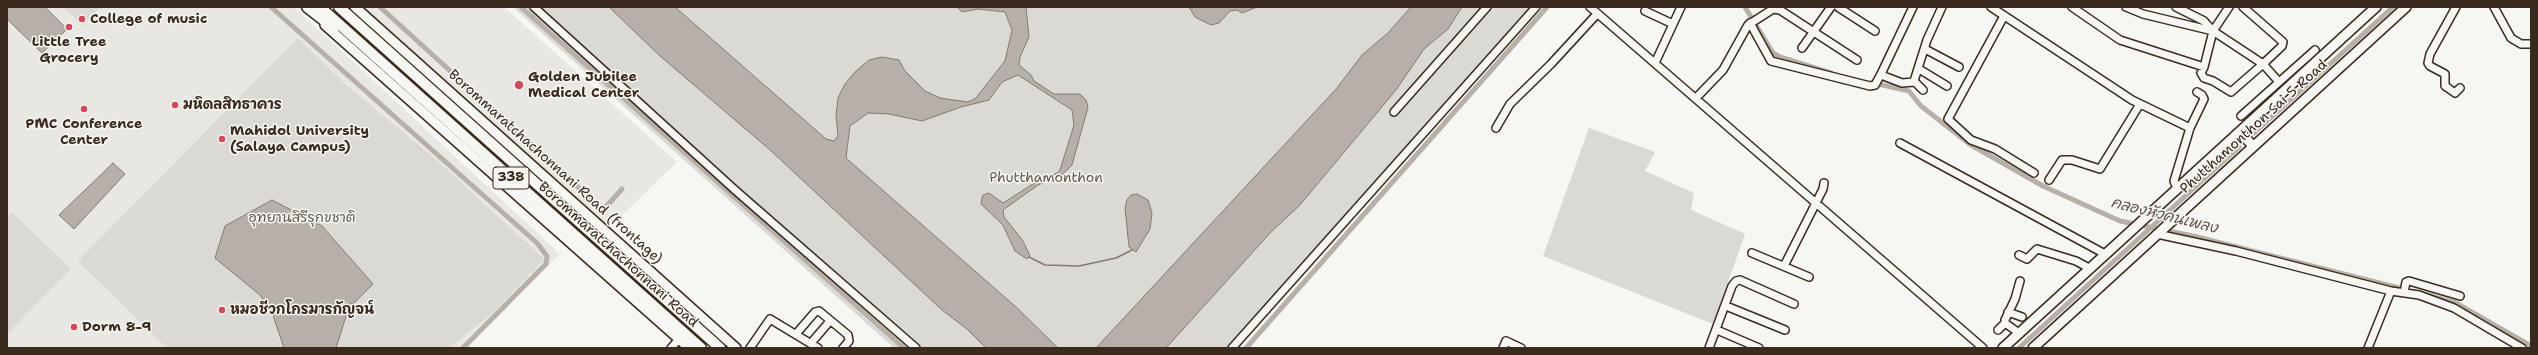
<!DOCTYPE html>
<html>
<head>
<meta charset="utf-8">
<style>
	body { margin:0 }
	#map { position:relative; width:2538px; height:355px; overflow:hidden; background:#f6f6f2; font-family:"Shantell Sans",sans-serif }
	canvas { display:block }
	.frame { position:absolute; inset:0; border:8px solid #3b2a1e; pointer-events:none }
</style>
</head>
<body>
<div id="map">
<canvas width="2538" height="355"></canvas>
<div class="frame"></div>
</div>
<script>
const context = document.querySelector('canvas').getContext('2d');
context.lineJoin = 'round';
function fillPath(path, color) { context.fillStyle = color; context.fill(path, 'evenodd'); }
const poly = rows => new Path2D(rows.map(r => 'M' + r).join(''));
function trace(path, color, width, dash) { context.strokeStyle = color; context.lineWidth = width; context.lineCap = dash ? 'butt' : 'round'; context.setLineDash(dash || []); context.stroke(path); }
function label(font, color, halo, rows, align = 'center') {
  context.font = font + ' "Shantell Sans","Playpen Sans Thai",sans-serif'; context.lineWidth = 3; context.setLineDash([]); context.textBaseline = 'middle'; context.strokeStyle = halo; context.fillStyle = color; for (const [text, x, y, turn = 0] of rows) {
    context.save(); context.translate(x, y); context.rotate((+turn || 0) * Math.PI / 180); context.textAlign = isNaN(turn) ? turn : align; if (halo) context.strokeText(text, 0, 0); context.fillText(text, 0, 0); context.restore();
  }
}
fillPath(poly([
	[7,7,294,7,560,254,464,348,7,348],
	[361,7,504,7,677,162,609,228]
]), '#e8e7e2');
fillPath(poly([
	[64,7,100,7,82,26],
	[513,7,1540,7,1238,348,894,348],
	[298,38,345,84,440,163,544,259,495,311,449,348,167,348,78,261],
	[1589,128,1655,152,1645,171,1694,193,1691,210,1745,234,1713,324,1543,256],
	[12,212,71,269,7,334,7,218]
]), '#dad9d3');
const water = poly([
	[7,7,45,7,67,29,42,53,7,19,7,7],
	[609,7,675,7,826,139,834,141,838,136,836,115,838,98,845,84,855,72,869,60,882,57,899,60,905,71,925,91,940,98,967,102,975,99,1005,61,1012,30,1005,12,978,9,962,12,957,7,1026,7,1029,37,1020,57,1019,65,1031,75,1034,81,1054,94,1080,94,1086,100,1088,107,1072,165,1062,175,1038,185,1003,210,1004,217,1023,241,1030,256,1027,259,1015,251,1003,225,981,204,982,198,983,195,989,193,1003,203,1036,182,1057,173,1060,170,1074,125,1072,110,1018,75,1002,82,989,100,961,107,922,121,889,114,868,113,850,126,846,158,1016,307,1058,348,986,348,967,329,942,310,769,149,660,56,609,7],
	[1189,7,1257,7,1242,13,1237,10,1230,11,1219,23,1211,25,1195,17,1189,7],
	[1411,7,1462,7,1448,29,1424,49,1396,90,1300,205,1271,232,1166,348,1096,348,1337,88,1362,55,1388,33,1411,7],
	[113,163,125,174,74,229,59,215,113,163],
	[1137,194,1148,200,1152,213,1150,229,1136,252,1129,247,1125,208,1127,200,1131,195,1137,194],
	[272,200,322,226,373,284,354,303,343,306,342,312,347,313,336,348,284,348,272,312,260,295,215,258,225,226,272,200]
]);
fillPath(water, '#b6b0a9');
trace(water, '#857a71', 1);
trace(poly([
	[1029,257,1045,265,1079,266,1116,258,1132,250]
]), '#857a71', 1.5);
trace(poly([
	[271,7,537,243,547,256,546,264,463,348],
	[380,7,603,210,622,189],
	[521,7,904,348],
	[1745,7,1773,53,1780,57,1831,73],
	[1874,83,1909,91,1921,106,1971,145,2043,186,2120,221,2193,236,2415,292],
	[2254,133,2393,7],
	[2427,295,2456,303,2531,346],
	[1246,348,1547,7],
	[2019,348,2239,147]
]), '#b6b0a9', 5);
const minor = poly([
	[534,7,735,190,916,348],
	[1590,7,1983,348],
	[1838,7,1875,31],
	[1991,7,2132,100,2190,128,2174,181,2177,188],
	[2072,7,2120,40,2204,67],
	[2126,7,2143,14,2213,31],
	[2176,7,2204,21,2213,31,2263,64,2279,82],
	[2229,7,2213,31,2204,67,2201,73,2204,78,2213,81,2231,92,2263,64,2282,46,2283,42,2243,7],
	[2456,7,2430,54,2428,63,2430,66,2445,74,2445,86,2448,88,2455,93,2460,88],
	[2494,7,2511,38,2521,44,2531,44],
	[1645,11,1673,24],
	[2004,16,1948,119,1971,140,1995,149,2034,173],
	[1750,23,1771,61,1870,86,1875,85,1881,74,1913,7],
	[1802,48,1831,7],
	[1925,49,1959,67],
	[1655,63,1681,7],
	[1919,69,1947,86],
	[1881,75,1902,83,1914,82],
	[1923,90,1914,81,1927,40,1942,7],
	[1696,98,1723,70,1748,25,1773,9,1780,10,1857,60],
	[1394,112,1487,7],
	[2241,116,2315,50],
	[1496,128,1510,104,1551,64,1597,14],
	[2190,128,2204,99,2202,95,2197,92],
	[1900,143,2105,254],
	[2049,180,2062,160,2072,160,2100,169,2140,104],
	[2157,234,2236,251,2391,291,2419,295,2454,308,2522,348],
	[1752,253,1809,277],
	[2019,255,2027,259,2037,249,2076,261,2089,268],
	[1784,266,1823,189,1824,183],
	[2404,293,2406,282,2409,281,2460,296],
	[1726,306,1785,330],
	[2008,312,2022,317],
	[1717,330,1759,348],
	[1998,330,2005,323],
	[2019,333,2005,323,2005,320,2015,299,2020,281],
	[796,334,815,312,819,311,848,335,849,341,843,348],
	[811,343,830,321],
	[671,348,679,339],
	[750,348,770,319,818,348],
	[1232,348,1536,7],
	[1503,348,1506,341,1521,348],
	[1709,348,1732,286,1736,281,1740,280,1794,304],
	[2368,348,2391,291]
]);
const major = poly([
	[355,7,736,348],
	[325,25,689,348],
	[2240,132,2253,146],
	[2003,348,2376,7],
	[2033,348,2406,7]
]);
const highway = poly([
	[307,7,334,28],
	[320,7,701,348],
	[339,7,720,348]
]);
trace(minor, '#3b2a1e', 10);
trace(major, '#3b2a1e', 12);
trace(highway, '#3b2a1e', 13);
trace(minor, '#f6f6f2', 7);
trace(major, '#f6f6f2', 9);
trace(highway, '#f6f6f2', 10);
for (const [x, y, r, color] of [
	[82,19,4,"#d1495b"],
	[69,27,4,"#d1495b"],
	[519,85,5,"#d1495b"],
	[175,105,4,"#d1495b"],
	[84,109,4,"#d1495b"],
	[222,139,4,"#d1495b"],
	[222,310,4,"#d1495b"],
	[74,327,4,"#d1495b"]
]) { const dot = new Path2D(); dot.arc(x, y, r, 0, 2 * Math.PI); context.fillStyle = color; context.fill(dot); trace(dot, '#f6f6f2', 1.5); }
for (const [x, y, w] of [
	[511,178,36]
]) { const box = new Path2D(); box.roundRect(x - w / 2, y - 11, w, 22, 3); context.fillStyle = '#f6f6f2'; context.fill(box); trace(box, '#3b2a1e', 1); }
label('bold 13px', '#3b2a1e', null, [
	["338",511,178]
]);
label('bold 14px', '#3b2a1e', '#f6f6f2', [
	["College of music",90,19],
	["Little Tree",69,42,"center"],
	["Grocery",69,58,"center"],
	["Golden Jubilee",528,77],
	["Medical Center",528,93],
	["มหิดลสิทธาคาร",183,105],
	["PMC Conference",84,124,"center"],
	["Center",84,140,"center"],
	["Mahidol University",230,131],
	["(Salaya Campus)",230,147],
	["หมอชีวกโกรมารกัญจน์",230,310],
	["Dorm 8-9",82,327]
], 'left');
label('14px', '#3b2a1e', '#f6f6f2', [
	["Phutthamonthon Sai 5 Road",2254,127,-42],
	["Borommaratchachonnani Road (frontage)",555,167,42],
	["Borommaratchachonnani Road",618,255,42]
]);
label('14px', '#63564b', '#f6f6f2', [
	["Phutthamonthon",1046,178],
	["อุทยานสิรีรุกขชาติ",302,218]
]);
label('italic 15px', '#605248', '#f6f6f2', [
	["คลองหัวคนเพลง",2164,216,14]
]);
</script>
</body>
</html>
